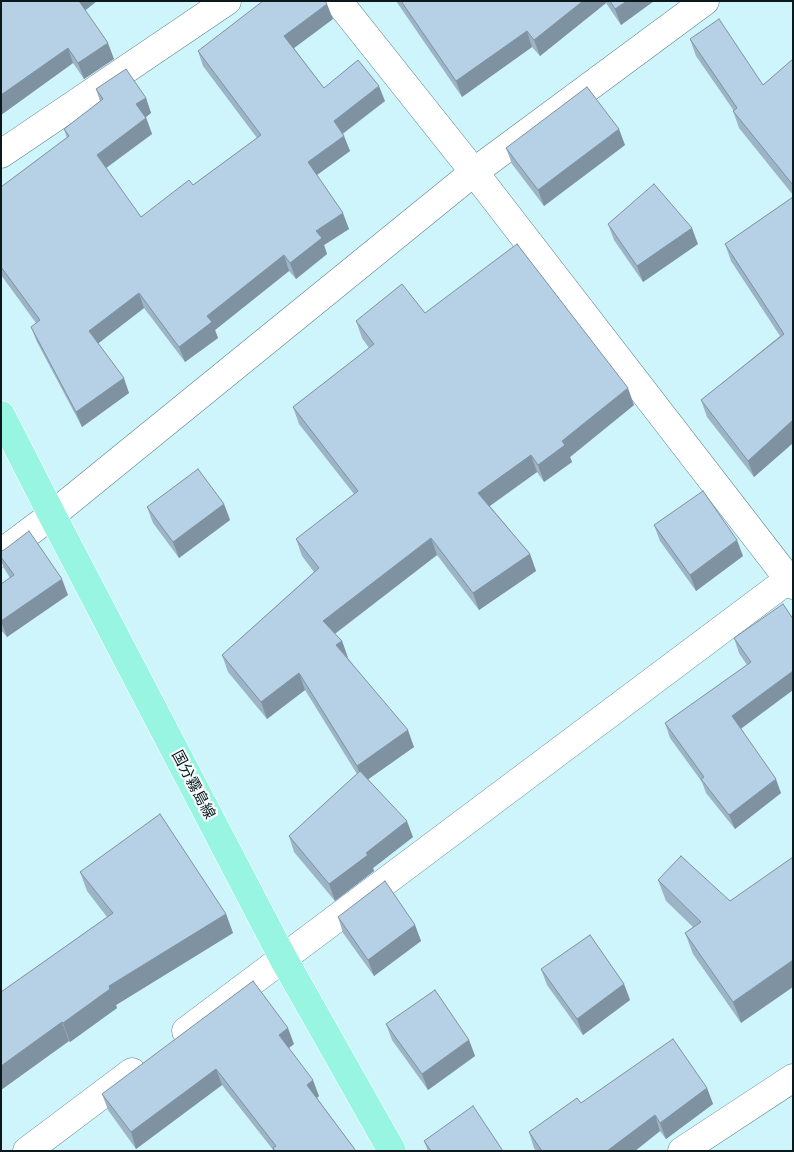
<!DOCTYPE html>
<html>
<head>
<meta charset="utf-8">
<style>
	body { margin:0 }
	#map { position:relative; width:794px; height:1152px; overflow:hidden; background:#cef5fc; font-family:"Fira Sans Condensed",sans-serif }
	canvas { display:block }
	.frame { position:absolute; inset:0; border:2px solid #0b191c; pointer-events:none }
</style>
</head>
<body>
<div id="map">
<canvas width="794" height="1152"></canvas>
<div class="frame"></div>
</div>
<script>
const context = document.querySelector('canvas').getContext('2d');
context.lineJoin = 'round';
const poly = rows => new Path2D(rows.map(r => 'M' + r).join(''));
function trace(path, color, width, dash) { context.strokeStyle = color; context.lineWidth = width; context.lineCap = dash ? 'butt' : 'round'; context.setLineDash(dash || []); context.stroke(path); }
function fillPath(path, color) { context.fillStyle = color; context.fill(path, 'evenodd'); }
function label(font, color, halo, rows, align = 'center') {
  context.font = font + ' "Fira Sans Condensed","Noto Sans JP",sans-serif'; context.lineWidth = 4.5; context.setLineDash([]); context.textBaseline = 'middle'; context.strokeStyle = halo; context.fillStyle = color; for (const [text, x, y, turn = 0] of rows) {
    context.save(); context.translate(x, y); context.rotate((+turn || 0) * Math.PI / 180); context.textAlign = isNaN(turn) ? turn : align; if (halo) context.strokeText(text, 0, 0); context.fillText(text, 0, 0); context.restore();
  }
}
const street = poly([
	[338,1,474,172,793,585],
	[1,154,227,1],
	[1,553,52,515,474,172,705,1],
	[186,1031,793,576],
	[27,1151,132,1072],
	[682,1151,793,1078]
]);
const primary = poly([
	[1,415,52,515,283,958,392,1151]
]);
trace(street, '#5e8188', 29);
trace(primary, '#fff', 29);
trace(street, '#fff', 28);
trace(primary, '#97f5e1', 28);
fillPath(poly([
	[1,1,97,1,85,10,114,59,84,79,73,63,1,115],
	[396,1,654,1,621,25,606,3,540,56,532,47,462,97],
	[333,19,294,48,324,88,385,101,343,134,350,151,317,175,349,229,324,245,327,254,296,279,289,271,215,330,218,338,185,362,144,308,98,343,129,393,82,427,37,342,31,327,36,323,1,275,1,187,67,138,64,129,100,101,96,89,146,98,151,113,146,117,152,134,106,168,141,217,193,185,257,138,203,66,198,51],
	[690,39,763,85,793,59,793,195,739,128,733,111,734,111,696,56],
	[625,145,544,206,512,164,506,148],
	[793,197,793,443,754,477,707,417,701,400,780,336,731,261,725,244],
	[608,224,698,244,643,282,614,240],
	[425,313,634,405,570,457,572,462,544,482,537,472,490,506,530,554,536,571,479,610,437,555,335,634,342,641,348,658,414,747,368,779,413,837,373,868,374,871,335,901,294,852,289,836,357,774,305,690,267,719,228,672,222,655,314,572,302,556,296,539,354,494,299,424,293,407,369,348,362,338,356,321],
	[224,504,230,520,179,558,153,523,147,507],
	[654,525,743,556,696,591,660,541],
	[1,551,68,595,7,637,1,630,1,584,10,578,4,568,1,561],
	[793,619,793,690,741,728,781,793,735,829,706,793,702,782,670,738,665,723,747,665,739,653,734,638],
	[681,856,741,1023,693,954,685,933,693,927,666,901,658,880],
	[80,872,226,914,233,933,116,1005,117,1008,70,1042,69,1041,1,1090,1,992,107,917,87,891],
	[338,917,415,925,421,941,374,976,343,933],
	[541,969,624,984,630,1000,583,1035,547,985],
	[386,1024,469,1040,475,1056,428,1090,392,1040],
	[294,1044,289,1048,319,1096,317,1098,356,1151,274,1151,222,1085,136,1149,108,1110,102,1094],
	[707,1088,713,1104,666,1139,660,1131,635,1151,536,1151,534,1148,529,1132,581,1103],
	[424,1141,503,1151,428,1151]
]), '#9db3c6');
fillPath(poly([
	[78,1,97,1,82,13],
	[583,1,606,1,606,3,540,56,534,40],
	[627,1,654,1,621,25,615,9],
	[327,4,333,19,290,51,284,36],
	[527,31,532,47,462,97,456,81],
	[108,43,114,59,84,79,78,63],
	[68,48,73,63,1,115,1,95],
	[379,86,385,101,339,136,334,121],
	[146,98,151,113,142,120,136,104],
	[146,118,152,134,102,171,97,155],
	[619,129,625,145,544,206,538,190],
	[344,136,350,151,314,177,308,162],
	[343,213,349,229,324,245,327,254,296,279,290,263,316,231],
	[692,228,698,244,643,282,637,266],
	[284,255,289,271,215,330,218,338,185,362,179,347,207,316],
	[139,293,144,308,95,346,89,331],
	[124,378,129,393,82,427,76,412],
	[628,388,634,405,570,457,572,462,544,482,538,465,562,441],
	[793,420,793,443,754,477,748,461],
	[531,455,537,472,484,510,478,493],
	[224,504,230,520,179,558,173,542],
	[431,538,437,555,329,638,323,621],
	[737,540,743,556,696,591,690,575],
	[530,554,536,571,479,610,473,593],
	[62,579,68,595,7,637,1,621],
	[342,641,348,658,336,645],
	[793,671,793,690,738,731,732,716],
	[299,673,305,690,267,719,261,702],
	[408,730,414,747,363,783,357,766],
	[776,779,781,793,735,829,729,815],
	[407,821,413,837,373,868,374,871,335,901,329,884,366,853],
	[226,914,233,933,116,1005,117,1008,70,1042,63,1023,109,986],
	[415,925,421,941,374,976,368,960],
	[793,960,793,987,741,1023,733,1002],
	[624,984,630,1000,583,1035,577,1019],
	[62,1022,69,1041,1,1090,1,1066],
	[288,1028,294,1044,285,1051,279,1035],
	[469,1040,475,1056,428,1090,422,1074],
	[216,1069,222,1085,136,1149,131,1132],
	[313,1080,319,1096,313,1101,307,1085],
	[707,1088,713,1104,666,1139,660,1123],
	[655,1115,660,1131,635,1151,607,1151]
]), '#7f92a1');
const building = poly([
	[1,1,79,1,108,43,78,63,68,48,1,95,1,1],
	[263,1,325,1,327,4,284,36,324,88,358,60,379,86,334,121,344,136,308,162,343,213,316,231,322,238,290,263,284,255,207,316,212,322,179,347,139,293,89,331,124,378,76,412,31,327,40,320,1,267,1,187,69,136,64,129,103,99,96,89,126,69,146,98,136,104,146,118,97,155,141,217,189,180,193,185,261,135,198,51,263,1],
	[401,1,583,1,534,40,527,31,456,81,401,1],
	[610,1,627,1,615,9,610,1],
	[719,19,763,85,793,59,793,185,733,111,737,108,690,39,719,19],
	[587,87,619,129,538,190,506,148,587,87],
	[654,184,692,228,637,266,608,224,654,184],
	[793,197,793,420,748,461,701,400,784,334,725,244,793,197],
	[517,244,628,388,562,441,565,445,538,465,531,455,478,493,530,554,473,593,431,538,323,621,342,641,336,645,408,730,357,766,299,673,261,702,222,655,319,568,296,539,358,491,293,407,374,344,356,321,402,284,425,313,517,244],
	[198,469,224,504,173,542,147,507,198,469],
	[703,491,737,540,690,575,654,525,703,491],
	[29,531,62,579,1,621,1,584,14,575,1,557,1,551,4,550,29,531],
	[783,604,793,619,793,671,732,716,776,779,729,815,701,779,704,777,665,723,751,662,734,638,783,604],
	[360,771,407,821,366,853,368,855,329,884,289,836,360,771],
	[160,814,226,914,109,986,110,989,63,1023,62,1022,1,1066,1,992,113,913,80,872,160,814],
	[681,856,730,901,793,857,793,960,733,1002,685,933,701,922,658,880,681,856],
	[385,881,415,925,368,960,338,917,385,881],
	[590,935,624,984,577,1019,541,969,590,935],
	[253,981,288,1028,279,1035,313,1080,307,1085,356,1151,275,1151,273,1148,276,1146,216,1069,131,1132,102,1094,253,981],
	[435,990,469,1040,422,1074,386,1024,435,990],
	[673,1039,707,1088,660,1123,655,1115,607,1151,542,1151,529,1132,577,1098,581,1103,673,1039],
	[473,1106,503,1151,431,1151,424,1141,473,1106]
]);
fillPath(building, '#b6d0e6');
trace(building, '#7f92a1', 1);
label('15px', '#0b191c', '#f4fcfd', [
	["国分霧島線",193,785,62]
]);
</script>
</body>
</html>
